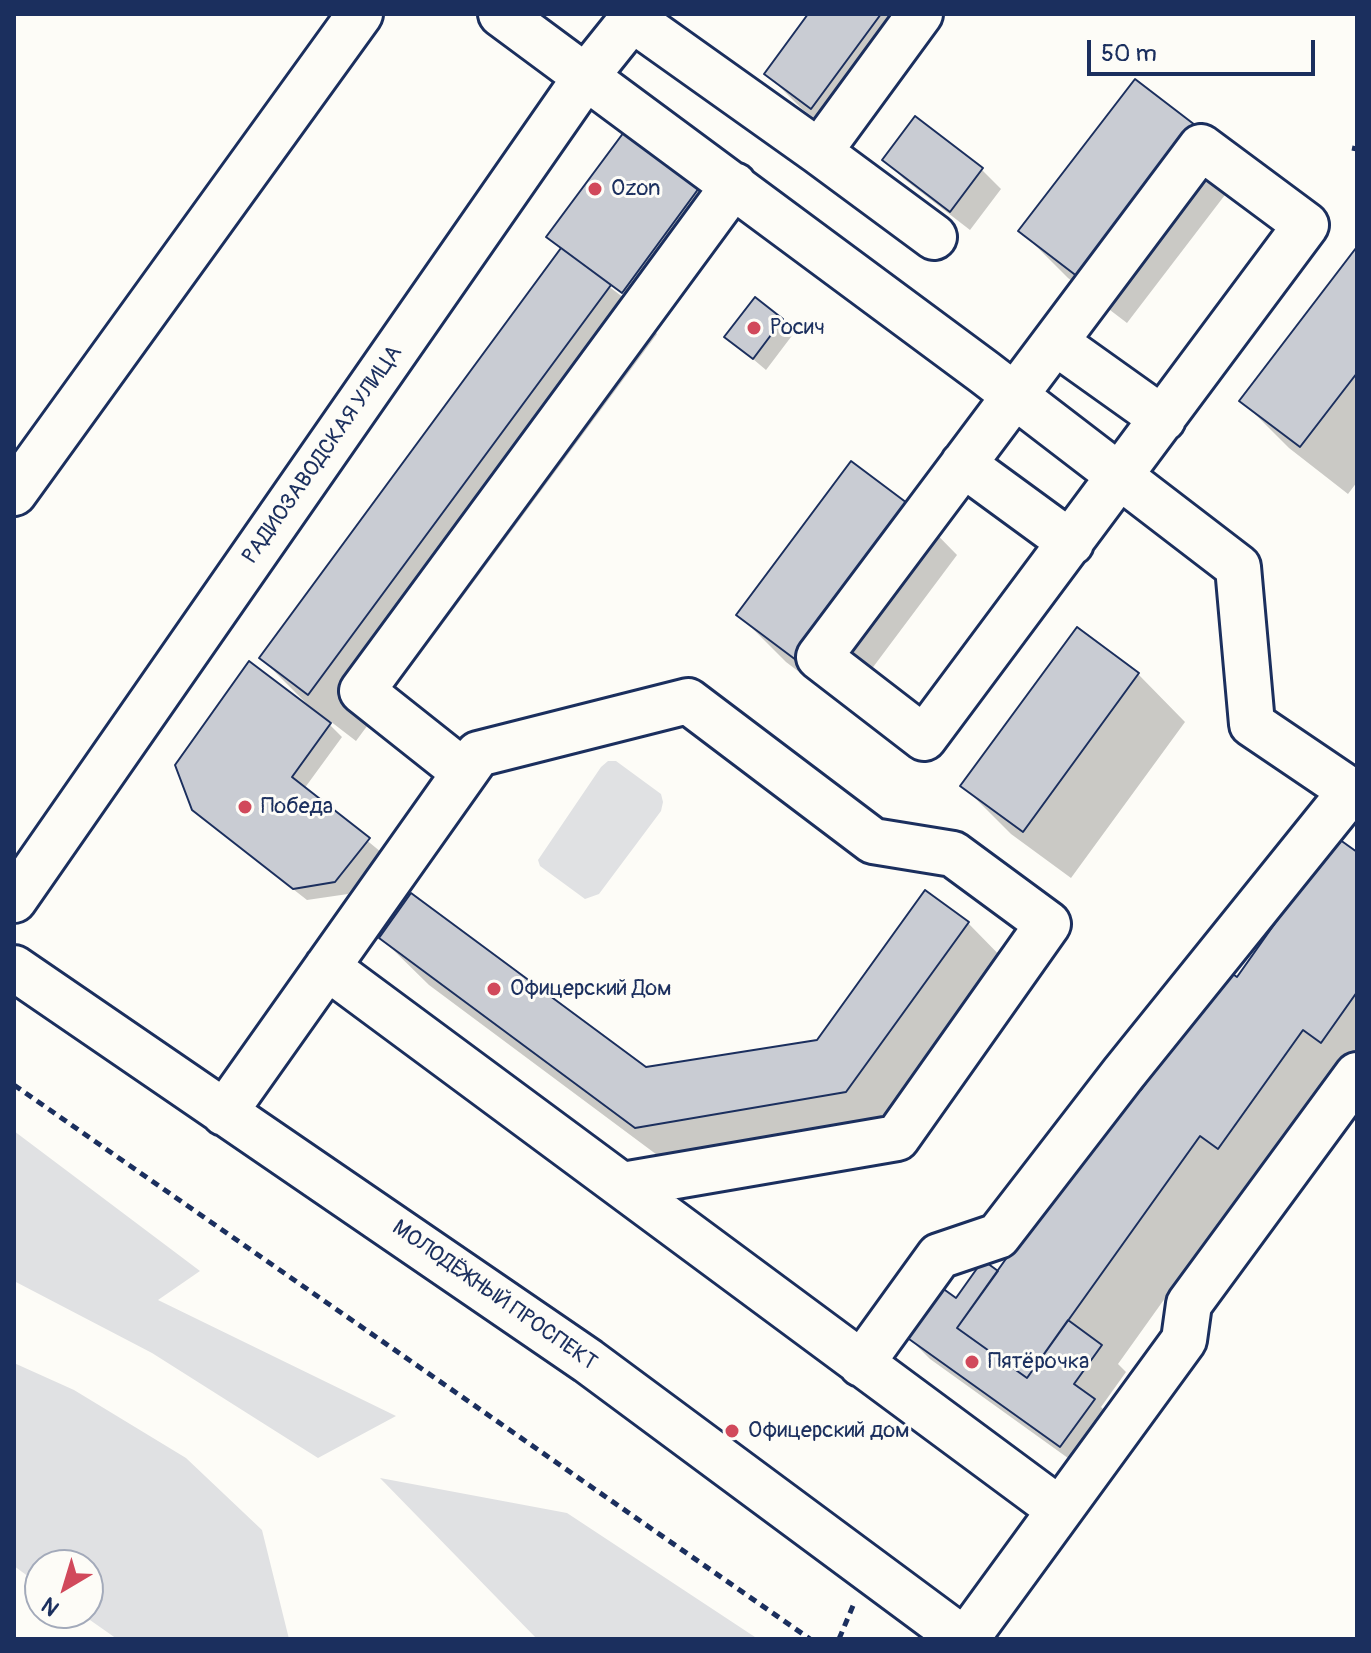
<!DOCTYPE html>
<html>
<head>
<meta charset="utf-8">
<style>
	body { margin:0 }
	#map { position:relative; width:1371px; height:1653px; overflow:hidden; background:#fdfcf7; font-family:Pangolin,sans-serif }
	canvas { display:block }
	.frame { position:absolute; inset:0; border:16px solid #1b2f5e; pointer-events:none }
	.north { position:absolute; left:24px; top:1549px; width:80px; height:80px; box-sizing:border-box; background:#fdfcf7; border:2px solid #a3aaba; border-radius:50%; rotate:218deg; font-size:22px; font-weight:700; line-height:32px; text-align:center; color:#1b2f5e }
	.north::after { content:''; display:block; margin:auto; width:28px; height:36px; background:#d1495b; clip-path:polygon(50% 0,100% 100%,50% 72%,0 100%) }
	.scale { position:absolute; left:1087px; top:40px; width:228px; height:36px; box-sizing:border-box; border:4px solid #1b2f5e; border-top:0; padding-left:10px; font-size:24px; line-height:28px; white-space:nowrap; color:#1b2f5e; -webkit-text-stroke:6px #fdfcf7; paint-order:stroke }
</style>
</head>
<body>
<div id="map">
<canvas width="1371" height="1653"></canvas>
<div class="frame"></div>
<div class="north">N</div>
<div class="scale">50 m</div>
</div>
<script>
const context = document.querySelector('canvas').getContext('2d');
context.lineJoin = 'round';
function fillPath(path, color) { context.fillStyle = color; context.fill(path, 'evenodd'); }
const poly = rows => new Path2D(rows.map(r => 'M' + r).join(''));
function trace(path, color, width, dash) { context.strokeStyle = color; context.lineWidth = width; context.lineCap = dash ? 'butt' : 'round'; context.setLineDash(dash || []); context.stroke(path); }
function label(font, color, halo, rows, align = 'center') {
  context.font = font + ' Pangolin,sans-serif'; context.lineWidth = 6; context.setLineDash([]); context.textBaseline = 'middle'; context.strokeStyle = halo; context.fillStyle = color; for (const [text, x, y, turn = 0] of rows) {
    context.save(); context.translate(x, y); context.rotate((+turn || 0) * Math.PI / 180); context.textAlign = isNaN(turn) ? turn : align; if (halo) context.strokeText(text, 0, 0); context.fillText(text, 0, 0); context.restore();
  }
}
fillPath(poly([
	[608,761,616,761,661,794,663,802,661,811,599,894,585,899,540,866,538,860,601,767],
	[14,1131,200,1271,158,1300,396,1416,318,1458,152,1353,14,1281],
	[14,1363,74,1390,186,1458,262,1530,289,1639,117,1639,80,1613,88,1613,88,1565,40,1565,40,1585,14,1566],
	[380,1478,567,1513,758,1639,537,1639]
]), '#e0e1e3');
fillPath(poly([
	[811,14,943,14,848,143,802,109,767,74],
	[916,119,982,170,1001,189,970,230,904,179,885,160],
	[1194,126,1241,174,1127,323,1068,278,1021,231],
	[624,135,698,190,717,209,641,310,624,297,622,299,657,334,356,741,330,721,328,723,342,737,304,789,381,852,348,894,307,900,207,822,194,809,308,705,261,658,562,250,549,237],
	[569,252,631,297,628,301,566,254],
	[1356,251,1357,482,1348,494,1289,448,1242,401],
	[755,300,794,333,766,370,727,337],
	[910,507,957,555,844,706,786,662,739,615],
	[1138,674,1185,722,1071,878,1011,834,963,786],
	[1357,854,1357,1080,1267,1195,1248,1182,1118,1364,1126,1372,1101,1407,1119,1425,1086,1471,930,1359,905,1334,999,1274,1142,1093,1238,980],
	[968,923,1015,971,894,1139,684,1175,429,985,381,938,646,1069,818,1042]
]), '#0003');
const building = poly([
	[808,14,881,14,811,109,764,74,808,14],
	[1135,79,1195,125,1078,277,1018,231,1135,79],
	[915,116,983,168,950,212,882,160,915,116],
	[624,132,699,188,622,293,546,237,624,132],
	[561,248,611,285,308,695,259,658,561,248],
	[1356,248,1357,373,1300,447,1239,401,1356,248],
	[755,297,783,319,753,359,724,337,755,297],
	[851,461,911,506,796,660,736,615,851,461],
	[1077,627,1139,673,1023,832,960,786,1077,627],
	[249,661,331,723,292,777,370,838,335,882,293,889,192,810,175,765,249,661],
	[1336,837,1357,852,1357,992,1321,1043,1303,1030,1218,1149,1200,1136,1027,1378,957,1328,1131,1082,1141,1090,1227,970,1237,977,1336,837],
	[925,890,969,922,846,1092,635,1128,379,938,411,893,646,1067,817,1040,925,890],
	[983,1260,998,1271,957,1328,1027,1378,1068,1320,1102,1345,1074,1384,1095,1399,1060,1447,902,1334,938,1285,956,1298,983,1260]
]);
fillPath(building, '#c9ccd3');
trace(building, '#1b2f5e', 2);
const minor = poly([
	[501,14,984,372,1238,567,1252,724,1351,791],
	[632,19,819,152,920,14],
	[1201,147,1306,225,924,738,819,657,1201,147],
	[819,152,934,237],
	[1055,342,1163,419],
	[963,464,1071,543],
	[14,493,360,14],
	[464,772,362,691,734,185],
	[14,900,587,75,636,14],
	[327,967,1060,1510],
	[14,968,588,1361,963,1639],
	[224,1113,478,754,688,701,873,841,953,854,1048,924,897,1138,623,1185],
	[861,1364,939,1256,998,1236,1123,1074,1351,791,1357,795],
	[966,1639,1184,1340,1189,1304,1357,1075]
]);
trace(minor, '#1b2f5e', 50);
trace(poly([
	[1352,148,1357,149],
	[14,1085,810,1639],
	[839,1639,855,1601]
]), '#1b2f5e', 5, [8, 6]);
trace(minor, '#fdfcf7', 44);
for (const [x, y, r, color] of [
	[595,189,8,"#d1495b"],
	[754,328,8,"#d1495b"],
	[245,807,8,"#d1495b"],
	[494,989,8,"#d1495b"],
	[972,1362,8,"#d1495b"],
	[732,1431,8,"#d1495b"]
]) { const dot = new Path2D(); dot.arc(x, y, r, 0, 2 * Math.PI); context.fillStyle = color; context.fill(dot); trace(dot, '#fdfcf7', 3); }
label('22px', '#1b2f5e', '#fdfcf7', [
	["Ozon",611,189],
	["Росич",770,328],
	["Победа",261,807],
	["Офицерский Дом",510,989],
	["Пятёрочка",988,1362],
	["Офицерский дом",748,1431]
], 'left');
label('22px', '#1b2f5e', '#fdfcf7', [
	["РАДИОЗАВОДСКАЯ УЛИЦА",323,455,-55],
	["МОЛОДЁЖНЫЙ ПРОСПЕКТ",494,1296,35]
]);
</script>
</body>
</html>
